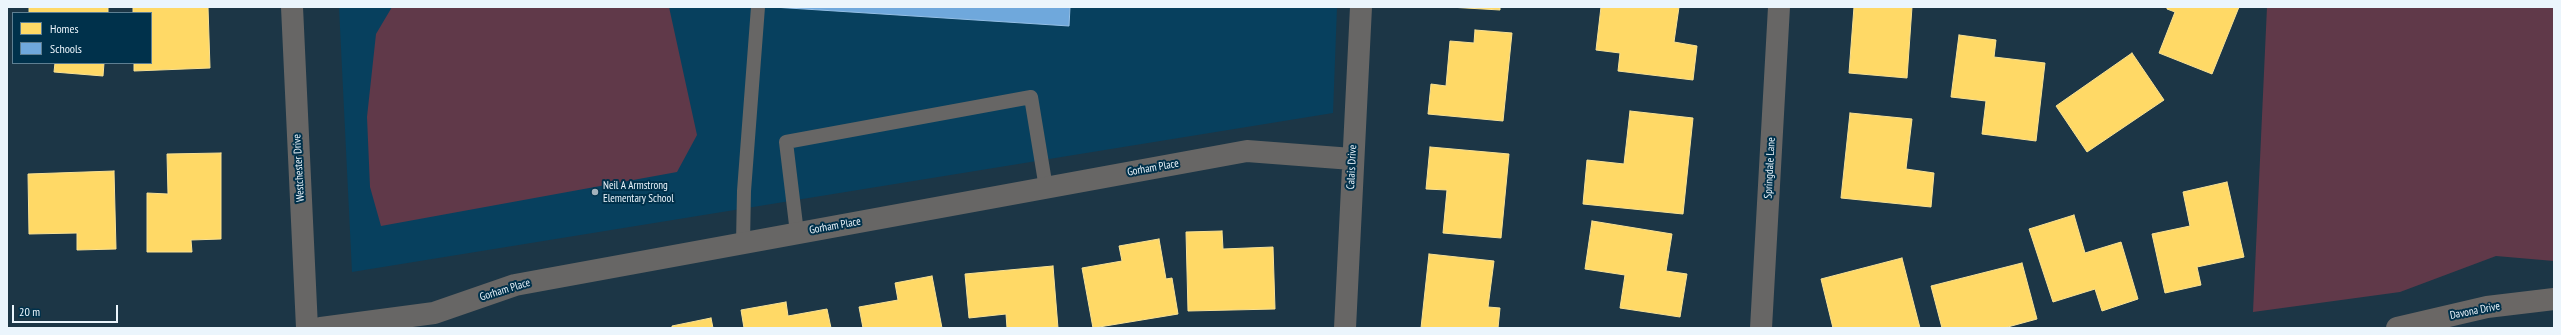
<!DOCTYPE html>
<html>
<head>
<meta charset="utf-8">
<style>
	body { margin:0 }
	#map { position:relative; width:2561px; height:335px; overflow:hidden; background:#1c3646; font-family:"PT Sans Narrow",sans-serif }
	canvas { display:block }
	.frame { position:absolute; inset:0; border:8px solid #ebf5fc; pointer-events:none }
	.legend { position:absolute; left:12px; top:12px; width:140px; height:52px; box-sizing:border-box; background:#00314b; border:1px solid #5e7f92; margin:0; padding:5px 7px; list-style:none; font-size:12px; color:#ebf5fc }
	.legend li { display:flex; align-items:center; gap:8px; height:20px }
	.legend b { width:20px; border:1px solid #5e7f92 }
	.scale { position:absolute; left:12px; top:305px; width:106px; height:18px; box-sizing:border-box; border:2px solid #ebf5fc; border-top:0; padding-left:5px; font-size:12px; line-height:14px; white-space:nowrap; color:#ebf5fc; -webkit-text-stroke:3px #00314b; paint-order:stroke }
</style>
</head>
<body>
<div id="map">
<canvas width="2561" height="335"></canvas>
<div class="frame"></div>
<ul class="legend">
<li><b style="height:11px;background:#ffd966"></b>Homes</li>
<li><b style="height:11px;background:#6fa8dc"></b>Schools</li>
</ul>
<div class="scale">20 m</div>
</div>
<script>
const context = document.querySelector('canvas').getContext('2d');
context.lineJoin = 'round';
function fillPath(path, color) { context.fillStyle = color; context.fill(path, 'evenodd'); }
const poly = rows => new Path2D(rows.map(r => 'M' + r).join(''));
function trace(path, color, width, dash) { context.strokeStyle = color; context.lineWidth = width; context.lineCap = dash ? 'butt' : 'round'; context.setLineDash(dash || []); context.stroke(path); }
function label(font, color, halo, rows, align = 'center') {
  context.font = font + ' "PT Sans Narrow",sans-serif'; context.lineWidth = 4; context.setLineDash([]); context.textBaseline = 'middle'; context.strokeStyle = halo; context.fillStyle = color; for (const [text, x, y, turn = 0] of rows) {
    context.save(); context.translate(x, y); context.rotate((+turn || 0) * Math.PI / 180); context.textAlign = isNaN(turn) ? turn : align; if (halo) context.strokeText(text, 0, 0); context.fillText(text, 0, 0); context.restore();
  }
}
fillPath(poly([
	[339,7,1337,7,1333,113,352,272]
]), '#07405e');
fillPath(poly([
	[392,7,669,7,697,135,677,172,381,226,370,187,367,117,376,34],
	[2267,7,2554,7,2554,261,2496,256,2400,292,2253,312]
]), '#603949');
const homes = poly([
	[29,7,108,7,108,13,29,13,29,7],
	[133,7,208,7,210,68,134,71,134,63,151,63,151,13,133,13,133,7],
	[1449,7,1500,7,1500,10,1449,7],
	[1601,7,1679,7,1674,42,1697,46,1693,80,1618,71,1620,53,1596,50,1601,7],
	[1854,7,1912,7,1907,78,1849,73,1854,7],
	[2167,7,2239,7,2212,74,2159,53,2175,12,2167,9,2167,7],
	[1475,30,1512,33,1503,121,1428,114,1431,84,1446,86,1450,41,1474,43,1475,30],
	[1959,35,1996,40,1994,57,2045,63,2036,141,1982,134,1986,101,1951,97,1959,35],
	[2132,53,2164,100,2087,152,2056,106,2132,53],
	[55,63,104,63,103,76,54,72,55,63],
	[1630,111,1693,118,1683,214,1583,204,1587,160,1624,164,1630,111],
	[1850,113,1912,119,1906,169,1934,173,1931,207,1841,198,1850,113],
	[1430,147,1509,154,1501,238,1443,233,1447,190,1426,189,1430,147],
	[221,153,221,239,191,240,192,252,147,252,147,193,168,194,167,154,221,153],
	[114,171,116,249,77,250,77,233,29,234,28,174,114,171],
	[2227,182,2244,257,2197,267,2201,285,2165,293,2152,234,2190,226,2183,192,2227,182],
	[2074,215,2085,253,2121,242,2138,299,2102,311,2095,289,2053,302,2029,229,2074,215],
	[1592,221,1672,234,1666,271,1687,274,1680,317,1620,308,1625,275,1585,269,1592,221],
	[1222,231,1223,249,1273,247,1275,309,1188,311,1186,232,1222,231],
	[1159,239,1166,279,1172,278,1178,314,1093,328,1082,268,1122,261,1119,246,1159,239],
	[1429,254,1494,261,1488,307,1500,308,1498,328,1421,328,1429,254],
	[1902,258,1920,328,1833,328,1821,279,1902,258],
	[2022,263,2037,319,2004,328,1942,328,1931,286,2022,263],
	[1053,266,1058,328,1007,328,1006,314,969,318,965,274,1053,266],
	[932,276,942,328,863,328,859,307,898,300,895,283,932,276],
	[786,302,788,316,827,309,831,328,744,328,741,310,786,302],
	[711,318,713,328,672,328,672,326,711,318]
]);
fillPath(homes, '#ffd966');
trace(homes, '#f9e193', 1);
const schools = poly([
	[773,7,1070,7,1069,26,773,7]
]);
fillPath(schools, '#6fa8dc');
trace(schools, '#94bfe6', 1);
trace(poly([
	[797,233,786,142,1031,97,1046,188],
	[743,243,744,191,758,7]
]), '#676665', 14);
trace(poly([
	[292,7,307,328],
	[321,328,434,313,515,285,1247,151,1352,159],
	[1345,328,1361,7],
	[1761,328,1779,7]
]), '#676665', 22);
trace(poly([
	[2397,328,2487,307,2554,299]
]), '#6a6765', 22);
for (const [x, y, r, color] of [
	[595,192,4,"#a3b2bc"]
]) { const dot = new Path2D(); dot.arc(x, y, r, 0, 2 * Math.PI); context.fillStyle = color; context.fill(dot); trace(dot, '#00314b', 1.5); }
label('11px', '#ebf5fc', '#00314b', [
	["Calais Drive",1352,167,-87],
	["Westchester Drive",299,168,-93],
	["Gorham Place",1153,168,-10],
	["Springdale Lane",1770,168,-87],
	["Gorham Place",835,226,-10],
	["Gorham Place",505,290,-17],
	["Davona Drive",2475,311,-11]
]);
label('11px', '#ebf5fc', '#00314b', [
	["Neil A Armstrong",603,186],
	["Elementary School",603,199]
], 'left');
</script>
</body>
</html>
